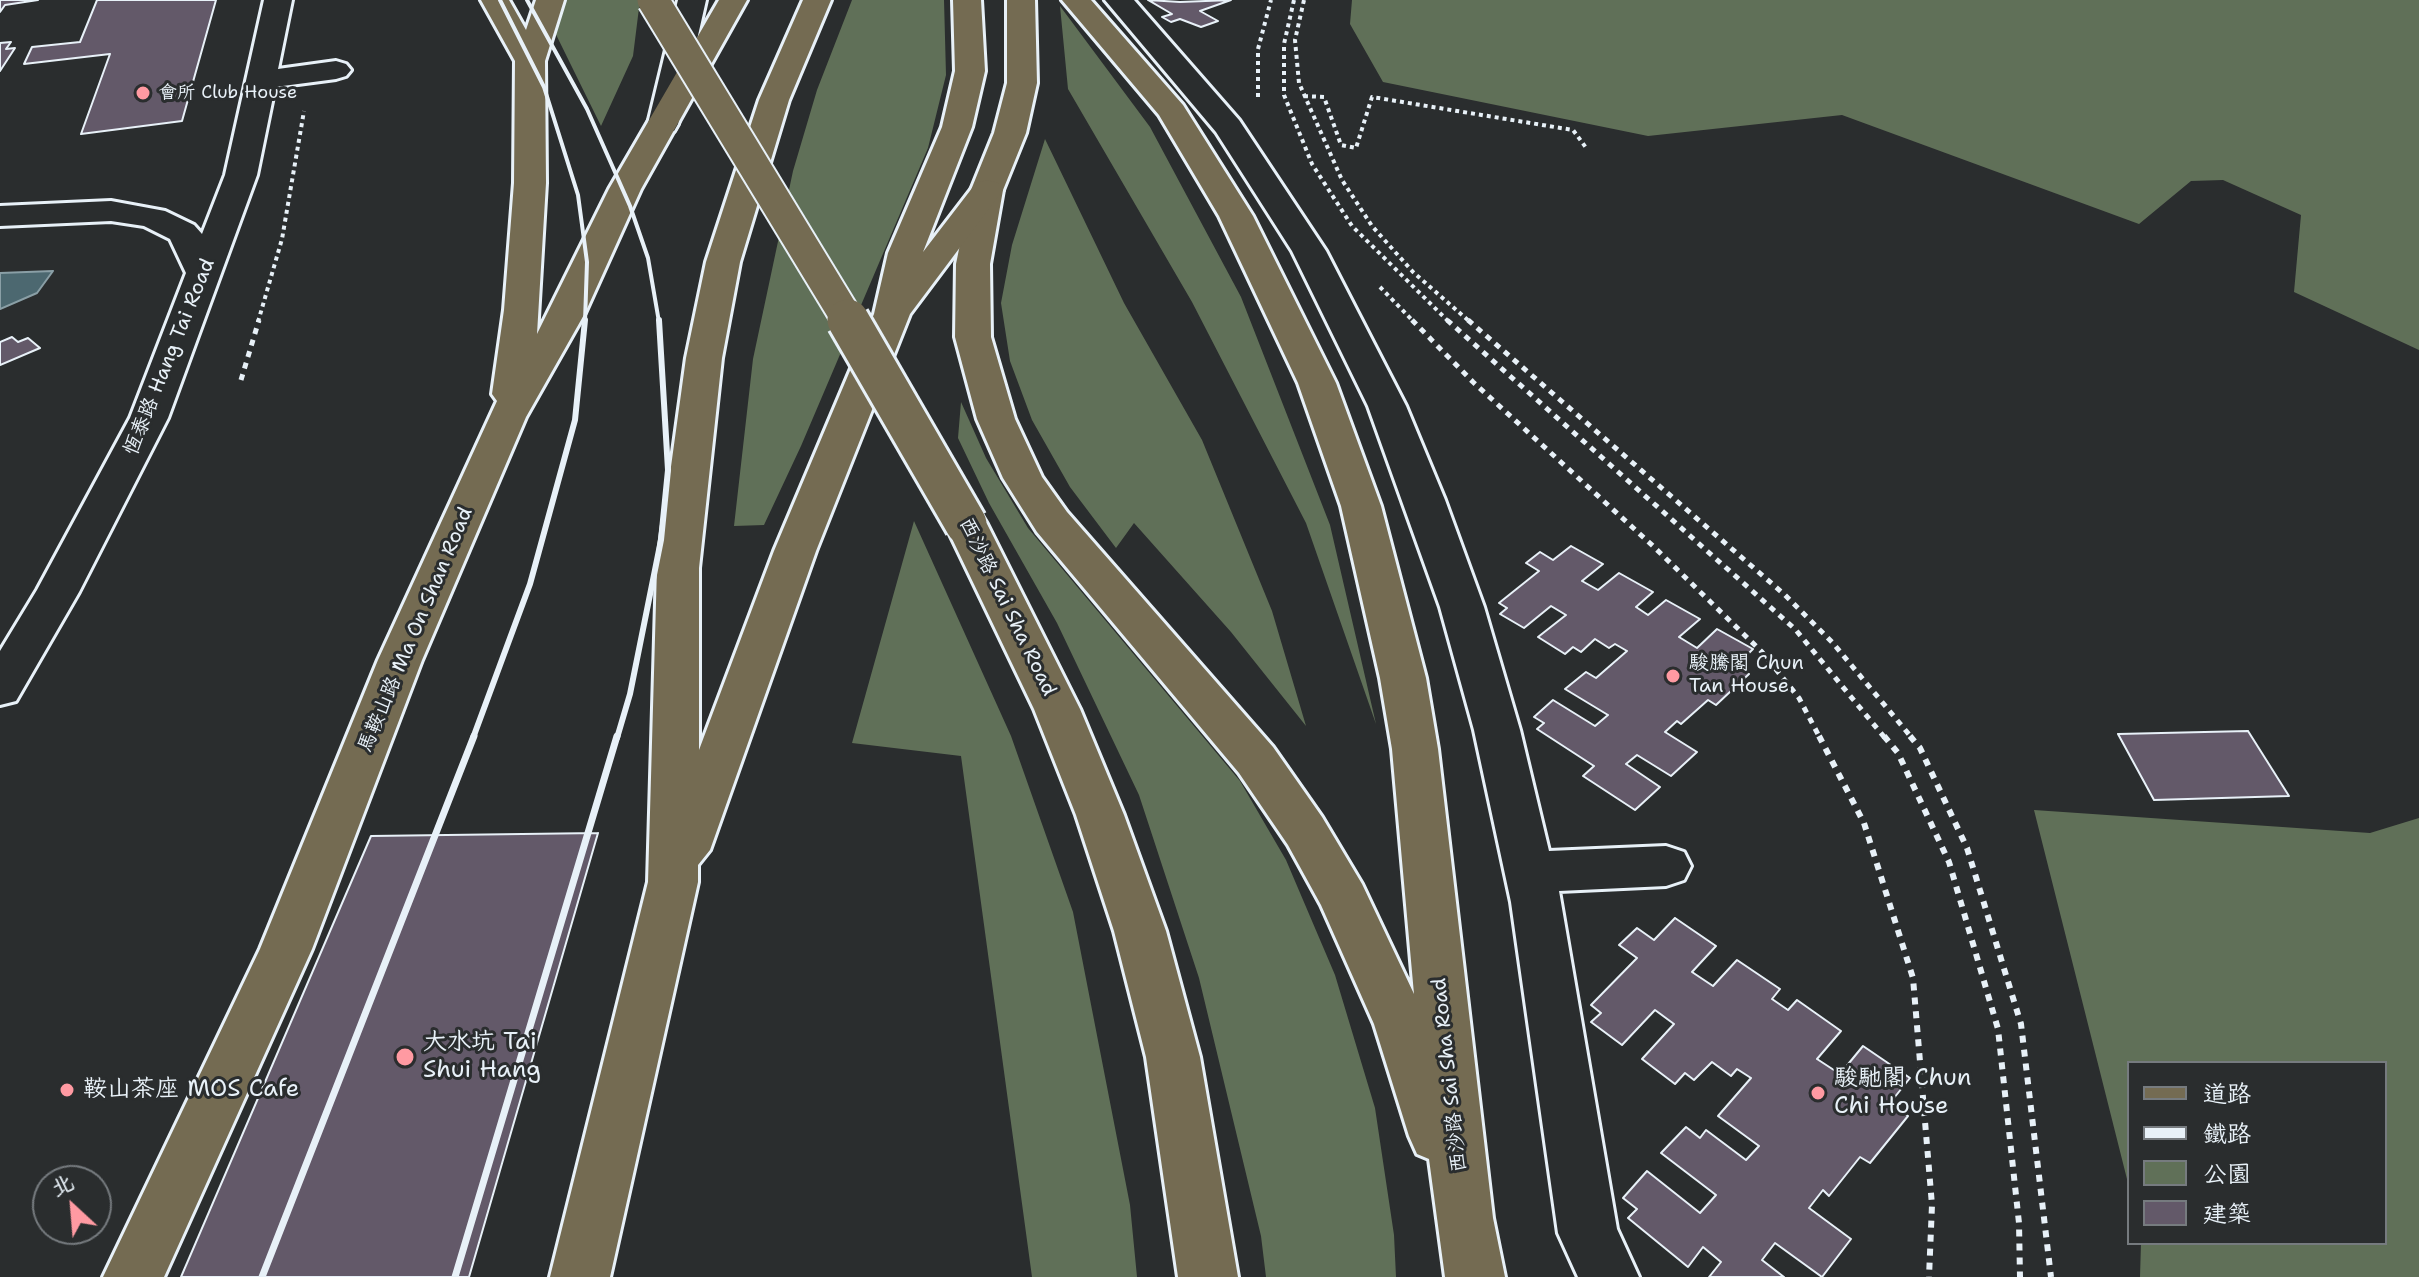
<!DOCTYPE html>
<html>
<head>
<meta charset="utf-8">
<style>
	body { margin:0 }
	#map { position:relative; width:2419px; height:1277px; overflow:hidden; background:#2a2d2e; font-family:"Shantell Sans","LXGW WenKai TC",sans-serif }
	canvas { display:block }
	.legend { position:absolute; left:2127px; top:1061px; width:260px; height:184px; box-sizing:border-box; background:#2a2d2e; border:2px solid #767b7f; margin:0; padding:10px 14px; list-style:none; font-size:24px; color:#e8f1f8 }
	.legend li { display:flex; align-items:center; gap:16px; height:40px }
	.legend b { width:40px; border:2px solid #767b7f }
	.north { position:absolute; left:32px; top:1165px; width:80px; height:80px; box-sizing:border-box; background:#2a2d2e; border:2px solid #767b7f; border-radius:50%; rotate:334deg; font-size:22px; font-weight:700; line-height:32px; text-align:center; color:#e8f1f8 }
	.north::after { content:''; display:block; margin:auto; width:28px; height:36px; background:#ff9aa2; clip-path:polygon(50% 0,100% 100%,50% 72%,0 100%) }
</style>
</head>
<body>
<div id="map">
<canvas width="2419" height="1277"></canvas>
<ul class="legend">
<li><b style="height:10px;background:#746b52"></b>道路</li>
<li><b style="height:10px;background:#e8f1f8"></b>鐵路</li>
<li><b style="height:22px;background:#607058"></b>公園</li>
<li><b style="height:22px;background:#635969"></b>建築</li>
</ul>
<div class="north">北</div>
</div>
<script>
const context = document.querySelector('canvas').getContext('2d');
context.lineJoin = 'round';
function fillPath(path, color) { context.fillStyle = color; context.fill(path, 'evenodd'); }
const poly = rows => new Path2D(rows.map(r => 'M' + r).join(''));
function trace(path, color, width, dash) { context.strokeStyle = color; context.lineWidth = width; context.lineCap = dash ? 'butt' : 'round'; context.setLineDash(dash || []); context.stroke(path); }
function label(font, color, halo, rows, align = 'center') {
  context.font = font + ' "Shantell Sans","LXGW WenKai TC",sans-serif'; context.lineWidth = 6; context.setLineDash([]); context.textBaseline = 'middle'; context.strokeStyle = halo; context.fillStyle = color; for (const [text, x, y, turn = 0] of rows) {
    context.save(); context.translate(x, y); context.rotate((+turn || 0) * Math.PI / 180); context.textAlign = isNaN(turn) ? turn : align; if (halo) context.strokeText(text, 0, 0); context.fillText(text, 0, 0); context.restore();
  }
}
fillPath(poly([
	[539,0,640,0,633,56,601,126],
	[852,0,944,0,946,75,928,148,801,446,764,525,734,526,753,359,793,171,817,90],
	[1352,0,2419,0,2419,350,2294,292,2301,215,2223,180,2191,181,2139,224,1842,115,1648,136,1383,82,1350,24],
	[1060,6,1150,127,1241,297,1330,525,1376,724,1306,523,1192,302,1068,89],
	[1045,139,1124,303,1202,440,1272,611,1306,726,1231,632,1134,523,1116,548,1070,487,1032,420,1010,361,1001,303,1012,245],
	[961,402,986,458,1028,528,1240,781,1286,860,1335,975,1375,1108,1394,1235,1396,1277,1266,1277,1261,1236,1199,978,1139,795,1057,623,989,503,958,438],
	[914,521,1011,736,1073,912,1130,1205,1137,1277,1032,1277,961,756,852,743],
	[2034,810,2370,833,2419,818,2419,1277,2140,1277,2141,1243,2385,1243,2385,1063,2129,1063,2129,1187]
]), '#607058');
const water = poly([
	[53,271,37,293,0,309,0,273,53,271]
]);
fillPath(water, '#4c6870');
trace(water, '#8a9fa6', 2);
const building = poly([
	[0,0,38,0,5,5,0,12,0,0],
	[97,0,216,0,182,121,81,134,110,54,24,64,32,47,80,42,97,0],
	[1148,0,1180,2,1231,0,1200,11,1218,21,1201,27,1180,19,1171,22,1162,17,1172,14,1148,0],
	[11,42,6,49,15,48,0,71,0,43,11,42],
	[12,337,18,342,28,338,40,348,0,365,0,342,12,337],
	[1571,546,1603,564,1582,581,1598,590,1619,573,1653,592,1636,607,1648,615,1666,600,1700,619,1679,637,1697,648,1717,629,1753,649,1736,666,1749,674,1716,705,1708,700,1681,724,1677,721,1665,732,1697,752,1671,776,1637,755,1626,764,1660,787,1635,810,1583,776,1594,766,1537,729,1544,723,1534,717,1553,700,1595,726,1608,715,1565,689,1586,672,1596,678,1627,651,1615,644,1609,648,1595,639,1581,652,1573,647,1565,654,1538,637,1566,615,1551,606,1524,628,1500,614,1507,608,1499,603,1539,571,1526,563,1540,552,1553,560,1571,546],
	[2248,731,2289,796,2154,800,2118,734,2248,731],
	[598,833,469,1277,181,1277,371,836,598,833],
	[1675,918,1716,946,1692,972,1713,986,1737,960,1780,989,1772,999,1788,1010,1797,1000,1841,1031,1817,1059,1840,1074,1863,1046,1910,1078,1890,1103,1908,1116,1870,1163,1860,1157,1829,1196,1823,1190,1809,1208,1851,1239,1822,1277,1775,1243,1762,1260,1784,1277,1709,1277,1721,1262,1703,1247,1688,1267,1628,1218,1637,1209,1623,1198,1647,1171,1700,1213,1716,1195,1661,1153,1686,1127,1700,1138,1706,1130,1746,1160,1759,1146,1718,1116,1751,1078,1737,1069,1731,1076,1712,1062,1694,1080,1685,1073,1675,1084,1642,1059,1674,1024,1655,1010,1622,1045,1591,1022,1601,1013,1591,1005,1637,958,1619,945,1637,928,1654,940,1675,918]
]);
fillPath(building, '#635969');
trace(building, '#e8f1f8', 2);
const minor = poly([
	[264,0,292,0,278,69,336,61,346,64,351,70,346,76,336,79,275,87,257,175,168,418,79,592,16,701,0,705,0,651,37,590,130,418,186,273,170,239,144,226,111,221,0,226,0,206,111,201,165,211,194,225,202,234,225,175,264,0],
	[678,0,706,0,678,124,674,131,663,133,652,131,648,124,678,0],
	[1105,0,1134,0,1239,120,1326,251,1406,406,1445,500,1484,607,1520,730,1549,851,1666,846,1684,852,1691,866,1684,880,1666,886,1559,891,1617,1229,1639,1277,1578,1277,1558,1233,1511,902,1474,730,1440,607,1368,406,1292,251,1216,132,1105,0]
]);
const major = poly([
	[481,0,509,0,526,30,536,0,564,0,545,61,546,183,537,334,609,189,719,0,747,0,641,189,585,313,526,417,422,660,312,949,164,1277,103,1277,260,949,378,660,497,401,492,394,504,310,514,183,515,61,481,0],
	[1007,0,1035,0,1037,83,1026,133,1003,190,990,264,991,337,1015,419,1042,477,1067,512,1273,747,1322,817,1362,884,1414,994,1392,749,1380,678,1341,506,1298,383,1219,216,1159,115,1062,0,1091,0,1183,105,1253,216,1336,383,1381,506,1426,678,1438,749,1493,1218,1505,1277,1445,1277,1429,1159,1417,1154,1409,1136,1374,1024,1321,905,1288,845,1239,773,1037,532,1003,478,977,419,955,337,956,264,971,190,994,133,1007,83,1007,0],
	[966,510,981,514,987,524,1080,709,1124,815,1166,931,1200,1057,1238,1277,1178,1277,1146,1057,1114,931,1076,815,1034,709,945,524,951,514,966,510]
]);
const highway = poly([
	[803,0,831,0,789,100,740,262,722,358,699,568,699,750,774,551,874,314,888,253,942,127,955,71,953,0,981,0,985,71,972,127,923,252,976,183,987,180,998,183,1003,190,910,314,816,551,710,850,698,865,698,882,610,1277,550,1277,648,882,657,568,686,358,706,262,759,100,803,0]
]);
trace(minor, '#e8f1f8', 6);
trace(major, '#e8f1f8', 6);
trace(highway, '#e8f1f8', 6);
trace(poly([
	[1294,0,1284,44,1284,95,1312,164,1352,226,1449,322],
	[1304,0,1295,40,1299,83,1342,180,1372,226,1413,272,1470,322],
	[1304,96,1324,97,1341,145,1356,148,1372,97,1573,130,1587,149],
	[1258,97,1258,49,1271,0],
	[1380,287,1414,322],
	[258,322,282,239,304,111]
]), '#e8f1f8', 4, [4, 4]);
trace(poly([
	[1412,320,1473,382,1653,546,1762,652,1799,698,1820,738],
	[1447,320,1795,629,1885,738],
	[1468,320,1785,595,1832,642,1912,738],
	[241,380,259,320]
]), '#e8f1f8', 5, [6, 6]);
trace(poly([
	[1819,736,1864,823,1913,978,1932,1205,1929,1277],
	[1884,736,1898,753,1949,862,1998,1029,2019,1223,2020,1277],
	[1910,736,1920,748,1967,848,2021,1024,2051,1277]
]), '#e8f1f8', 6, [7, 7]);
fillPath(minor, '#2a2d2e');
fillPath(major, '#746b52');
fillPath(highway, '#746b52');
trace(poly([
	[500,0,544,87,578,195,587,262,585,322],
	[527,0,587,109,630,206,648,258,659,322]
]), '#e8f1f8', 4);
trace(poly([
	[473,738,530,584,575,420,585,320],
	[617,738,630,694,661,540,668,470,659,320]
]), '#e8f1f8', 6);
trace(poly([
	[262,1277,474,736],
	[455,1277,617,736]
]), '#e8f1f8', 7);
const majorBridgeFar1 = poly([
	[653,0,849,322]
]);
const majorBridge = poly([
	[848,320,966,524]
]);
trace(majorBridgeFar1, '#e8f1f8', 35, []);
trace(majorBridge, '#e8f1f8', 47, []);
trace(majorBridgeFar1, '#746b52', 31);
trace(majorBridge, '#746b52', 41);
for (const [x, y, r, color] of [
	[143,93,8,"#ff9aa2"],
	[1673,676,8,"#ff9aa2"],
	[405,1057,10,"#ff9aa2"],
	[67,1090,8,"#ff9aa2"],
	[1818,1093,8,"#ff9aa2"]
]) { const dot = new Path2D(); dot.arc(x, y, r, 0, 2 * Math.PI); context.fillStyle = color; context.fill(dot); trace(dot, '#2a2d2e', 3); }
label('18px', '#e8f1f8', '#2a2d2e', [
	["會所 Club House",159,93]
], 'left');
label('20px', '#e8f1f8', '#2a2d2e', [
	["恆泰路 Hang Tai Road",170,357,-68],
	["西沙路 Sai Sha Road",1007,607,64],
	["馬鞍山路 Ma On Shan Road",416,630,-67],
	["西沙路 Sai Sha Road",1450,1075,-96]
]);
label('20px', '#e8f1f8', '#2a2d2e', [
	["駿騰閣 Chun",1689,664],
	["Tan House",1689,687]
], 'left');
label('24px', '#e8f1f8', '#2a2d2e', [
	["大水坑 Tai",423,1043],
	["Shui Hang",423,1071],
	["駿馳閣 Chun",1834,1079],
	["Chi House",1834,1107],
	["鞍山茶座 MOS Cafe",83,1090]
], 'left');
</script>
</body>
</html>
